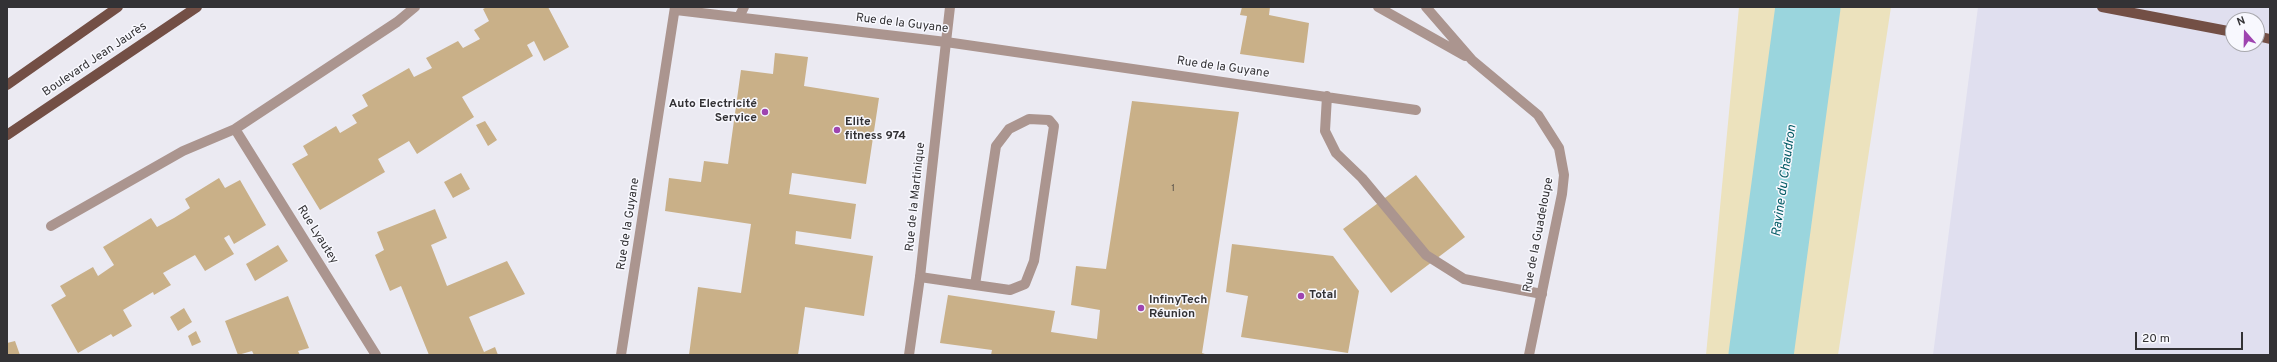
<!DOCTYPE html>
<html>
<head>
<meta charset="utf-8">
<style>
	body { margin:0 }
	#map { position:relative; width:2277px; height:362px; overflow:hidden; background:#ebeaf2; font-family:Overpass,sans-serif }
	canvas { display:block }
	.frame { position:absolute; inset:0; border:8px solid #333235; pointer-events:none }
	.north { position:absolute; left:2225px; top:12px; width:40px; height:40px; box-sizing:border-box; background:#f8f8fe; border:1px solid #a9a9ae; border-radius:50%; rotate:340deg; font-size:11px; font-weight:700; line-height:16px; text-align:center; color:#333235 }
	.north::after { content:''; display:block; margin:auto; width:14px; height:18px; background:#9e44b0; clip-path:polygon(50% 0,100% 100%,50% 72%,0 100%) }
	.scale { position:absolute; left:2135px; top:332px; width:108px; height:18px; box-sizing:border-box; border:2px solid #333235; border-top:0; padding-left:5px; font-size:12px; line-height:14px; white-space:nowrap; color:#333235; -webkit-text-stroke:3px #f8f8fe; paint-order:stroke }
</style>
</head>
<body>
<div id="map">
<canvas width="2277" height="362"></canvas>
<div class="frame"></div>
<div class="north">N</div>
<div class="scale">20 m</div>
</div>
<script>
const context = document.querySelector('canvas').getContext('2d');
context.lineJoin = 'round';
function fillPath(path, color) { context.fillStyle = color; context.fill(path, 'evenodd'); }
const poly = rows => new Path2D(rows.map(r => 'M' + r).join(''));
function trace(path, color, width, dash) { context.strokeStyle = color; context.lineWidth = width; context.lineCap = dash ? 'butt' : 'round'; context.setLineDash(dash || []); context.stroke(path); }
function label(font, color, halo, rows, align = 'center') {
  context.font = font + ' Overpass,sans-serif'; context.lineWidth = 3; context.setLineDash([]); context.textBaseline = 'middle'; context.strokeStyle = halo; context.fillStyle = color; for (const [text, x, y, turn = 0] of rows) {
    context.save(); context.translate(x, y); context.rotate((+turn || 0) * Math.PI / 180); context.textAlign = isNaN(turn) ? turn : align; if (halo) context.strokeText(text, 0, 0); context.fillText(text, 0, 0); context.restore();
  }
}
fillPath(poly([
	[1978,7,2270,7,2270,355,1933,355],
	[2233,20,2257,20,2257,44,2233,44]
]), '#e0dfef');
fillPath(poly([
	[1739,7,1891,7,1838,355,1706,355]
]), '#ece2bd');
trace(poly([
	[1761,355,1808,7]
]), '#9ad5dd', 65);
fillPath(poly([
	[487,7,548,7,569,47,544,61,534,41,527,45,533,56,462,97,474,117,417,154,409,141,378,159,385,172,320,210,292,164,308,155,303,146,336,126,340,133,357,123,352,115,368,106,362,95,409,68,414,77,432,68,426,58,458,41,463,48,480,39,474,30,489,21,483,9],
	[1242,7,1270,7,1269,15,1309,23,1304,63,1240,54,1247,16,1240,15],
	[775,53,808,57,804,86,879,98,866,184,792,173,789,194,856,204,851,239,796,231,795,244,873,256,864,316,805,307,798,355,689,355,698,287,741,293,751,224,665,211,669,178,701,182,704,161,728,164,741,70,773,74],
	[1132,101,1239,112,1202,353,1208,355,991,355,992,350,940,343,948,295,1055,311,1051,332,1097,339,1100,310,1071,305,1076,266,1106,269],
	[485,121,497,140,488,146,476,125],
	[461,173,470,189,453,198,444,182],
	[1416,175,1465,237,1391,293,1343,229],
	[219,178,225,188,240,180,266,225,234,244,229,235,224,238,234,254,205,271,195,255,163,273,171,285,154,295,153,292,123,310,132,326,113,337,111,334,78,353,51,305,66,296,60,286,93,267,98,276,114,265,103,247,151,218,157,227,174,218,190,208,185,199],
	[435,209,447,238,431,245,447,286,507,261,525,294,469,317,484,352,495,347,498,355,429,355,401,286,390,291,375,255,384,250,377,232],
	[1232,244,1333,256,1359,291,1348,353,1241,337,1248,296,1226,292],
	[278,245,288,261,255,281,246,264],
	[288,296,309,348,298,351,300,355,254,355,252,351,238,355,225,321],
	[184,308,192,322,178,331,170,317],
	[196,331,201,342,192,346,188,336],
	[15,341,20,355,7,355,7,343]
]), '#c9b088');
trace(poly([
	[950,7,946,42,1416,110],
	[739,17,744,7],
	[1327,96,1325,131,1336,153,1362,178,1426,255,1464,279,1542,294],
	[920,277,975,285,1010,290,1025,284,1034,261,1054,126,1049,120,1029,119,1009,129,996,146,975,285]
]), '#ab958f', 10);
trace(poly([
	[676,10,946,42,920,277,909,355],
	[235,129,376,355],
	[51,226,183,151,235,129,397,22,415,7],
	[621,355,675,7]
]), '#ab958f', 10);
trace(poly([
	[1378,7,1465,56],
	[1426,7,1472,60,1538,115,1559,148,1564,175,1562,194,1529,355]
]), '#ab958f', 10);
trace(poly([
	[2102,7,2233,32],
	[2257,36,2270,39],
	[7,85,118,7],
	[7,135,197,7]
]), '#734f45', 10);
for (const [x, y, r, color] of [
	[765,112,4,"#9e44b0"],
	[837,130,4,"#9e44b0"],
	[1301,296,4,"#9e44b0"],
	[1141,308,4,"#9e44b0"]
]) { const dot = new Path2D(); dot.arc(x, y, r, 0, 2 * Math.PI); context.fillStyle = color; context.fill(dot); trace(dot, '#f8f8fe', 1.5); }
label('10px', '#58524a', null, [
	["1",1173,189]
]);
label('12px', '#333235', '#f8f8fe', [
	["Rue de la Guyane",902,24,7],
	["Boulevard Jean Jaurès",95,60,-34],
	["Rue de la Guyane",1223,68,8],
	["Rue de la Martinique",916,197,-84],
	["Rue de la Guyane",629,224,-81],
	["Rue Lyautey",317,235,58],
	["Rue de la Guadeloupe",1539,235,-79]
]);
label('bold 12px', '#333235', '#f8f8fe', [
	["Auto Electricité",757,105,"right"],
	["Service",757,119,"right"],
	["Elite",845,123],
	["fitness 974",845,137],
	["Total",1309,296],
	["InfinyTech",1149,301],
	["Réunion",1149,315]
], 'left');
label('italic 13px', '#045c65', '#f8f8fe', [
	["Ravine du Chaudron",1785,181,-82]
]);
</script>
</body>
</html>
